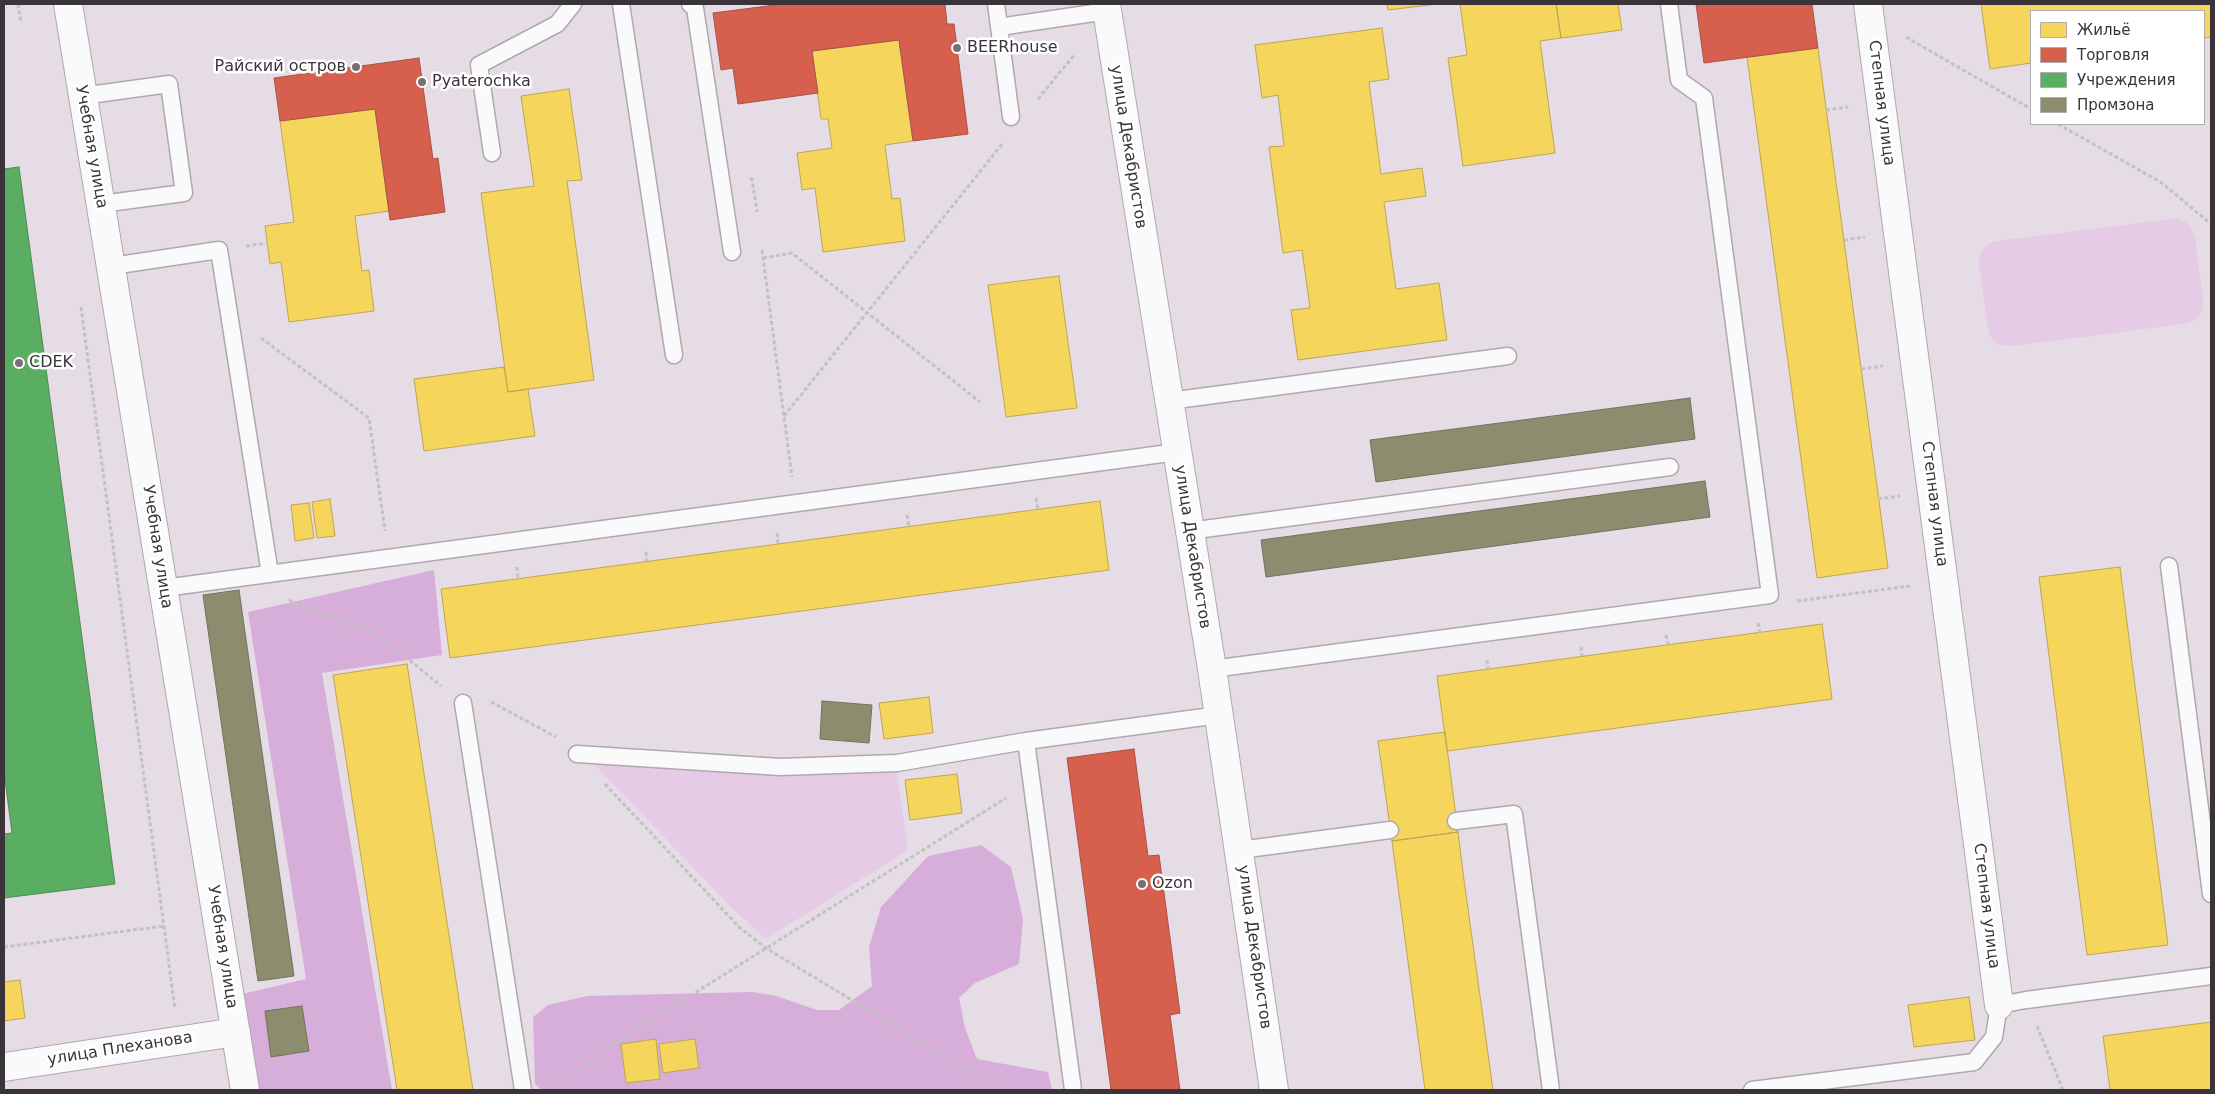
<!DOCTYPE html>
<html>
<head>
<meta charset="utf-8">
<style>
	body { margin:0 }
	#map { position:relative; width:2215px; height:1094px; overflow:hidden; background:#e6dce6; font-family:"DejaVu Sans",sans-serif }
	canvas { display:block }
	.frame { position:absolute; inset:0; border:5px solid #3a343a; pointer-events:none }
	.legend { position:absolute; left:2030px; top:10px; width:175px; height:115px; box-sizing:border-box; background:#fff; border:1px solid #b0aeb0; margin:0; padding:6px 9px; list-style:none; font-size:15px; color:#3a343a }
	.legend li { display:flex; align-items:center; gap:10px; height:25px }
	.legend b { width:25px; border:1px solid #b0aeb0 }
</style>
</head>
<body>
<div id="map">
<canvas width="2215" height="1094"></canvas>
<div class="frame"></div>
<ul class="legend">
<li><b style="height:14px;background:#f6d55c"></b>Жильё</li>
<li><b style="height:14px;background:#d6604d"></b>Торговля</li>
<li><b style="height:14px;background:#5aae61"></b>Учреждения</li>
<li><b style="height:14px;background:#8c8c6e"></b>Промзона</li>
</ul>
</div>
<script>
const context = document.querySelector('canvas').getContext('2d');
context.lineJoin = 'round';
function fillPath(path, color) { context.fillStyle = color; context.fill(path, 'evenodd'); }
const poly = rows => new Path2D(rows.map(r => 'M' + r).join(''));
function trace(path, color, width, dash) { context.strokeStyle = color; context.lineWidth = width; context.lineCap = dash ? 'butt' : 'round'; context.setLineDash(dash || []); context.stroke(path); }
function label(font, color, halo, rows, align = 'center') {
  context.font = font + ' "DejaVu Sans",sans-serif'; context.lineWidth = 5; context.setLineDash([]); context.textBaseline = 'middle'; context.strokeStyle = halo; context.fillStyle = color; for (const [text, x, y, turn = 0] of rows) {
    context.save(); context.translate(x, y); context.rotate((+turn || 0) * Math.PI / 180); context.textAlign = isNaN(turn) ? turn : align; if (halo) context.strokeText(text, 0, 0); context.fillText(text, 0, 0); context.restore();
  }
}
fillPath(poly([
	[2170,219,2179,219,2187,223,2192,230,2195,238,2203,299,2203,308,2199,316,2192,321,2184,324,2012,346,2003,346,1995,342,1989,335,1979,266,1979,257,1983,249,1990,243,1998,241],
	[599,759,896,767,908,850,766,939,733,909,595,765]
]), '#e6cbe7');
fillPath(poly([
	[434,570,442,655,322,673,392,1090,253,1090,238,995,306,979,248,612],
	[981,845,1011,867,1023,919,1019,964,975,983,959,998,965,1028,977,1059,1048,1072,1052,1090,541,1090,535,1084,533,1017,548,1005,587,996,753,992,776,996,817,1010,839,1010,872,986,869,947,881,907,928,856]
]), '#d7aed9');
const homes = poly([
	[1387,4,1438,4,1388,10,1387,4],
	[1460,4,1556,4,1561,38,1540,41,1555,153,1463,166,1448,58,1467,55,1460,4],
	[1556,4,1618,4,1622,30,1561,38,1556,4],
	[1981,4,2211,4,2211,37,2204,38,2204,11,2031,11,2031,63,1990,69,1981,4],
	[1382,28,1389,79,1369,82,1381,174,1422,168,1426,196,1384,202,1396,289,1439,283,1447,340,1298,360,1291,310,1310,308,1302,250,1283,253,1269,147,1284,146,1278,95,1262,98,1255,45,1382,28],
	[899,40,913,141,885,145,892,199,900,198,905,241,823,252,815,188,802,190,797,153,832,148,828,119,821,119,812,51,899,40],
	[1818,48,1888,568,1817,578,1747,57,1818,48],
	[569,89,582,180,567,181,594,380,508,392,481,193,534,186,521,96,569,89],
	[375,109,389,211,355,216,362,271,369,270,374,311,289,322,281,262,270,264,265,226,294,222,280,121,375,109],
	[1059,276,1077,408,1006,417,988,285,1059,276],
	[504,367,508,392,528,389,535,436,424,451,414,379,504,367],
	[330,499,335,536,317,538,312,502,330,499],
	[1100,501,1109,570,450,658,441,589,1100,501],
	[309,503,314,538,295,541,291,505,309,503],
	[2120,567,2168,945,2087,955,2039,577,2120,567],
	[1822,624,1832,699,1447,751,1437,676,1822,624],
	[407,664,458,993,473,1090,397,1090,333,675,407,664],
	[929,697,933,733,884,739,879,703,929,697],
	[1445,732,1458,832,1392,841,1378,741,1445,732],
	[957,774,962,813,910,820,905,780,957,774],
	[1458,832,1464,880,1493,1090,1425,1090,1392,841,1458,832],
	[20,980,25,1018,4,1021,4,982,20,980],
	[1969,997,1975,1040,1914,1047,1908,1005,1969,997],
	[2211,1022,2211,1090,2110,1090,2103,1036,2211,1022],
	[656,1039,660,1079,626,1083,621,1044,656,1039],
	[695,1039,699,1068,663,1073,659,1044,695,1039]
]);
fillPath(homes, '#f6d55c');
trace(homes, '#bea552', 1);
const shops = poly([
	[783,4,945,4,947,24,954,24,968,134,913,141,899,40,812,51,818,93,738,104,733,68,721,70,713,13,783,4],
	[1696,4,1812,4,1818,48,1704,63,1696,4],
	[419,58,433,159,438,158,445,212,390,220,375,109,280,121,274,78,419,58],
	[1134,749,1148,856,1159,855,1180,1013,1170,1015,1180,1090,1111,1090,1067,758,1134,749]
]);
fillPath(shops, '#d6604d');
trace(shops, '#a75347', 1);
const public = poly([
	[19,167,115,884,4,898,4,834,12,833,4,772,4,169,19,167]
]);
fillPath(public, '#5aae61');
trace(public, '#508955', 1);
const industry = poly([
	[1690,398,1695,439,1376,482,1370,440,1690,398],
	[1705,481,1710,517,1266,577,1261,540,1705,481],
	[239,590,294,976,258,981,203,595,239,590],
	[822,701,872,705,869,743,820,739,822,701],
	[302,1006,309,1051,271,1057,265,1011,302,1006]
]);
fillPath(industry, '#8c8c6e');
trace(industry, '#73725e', 1);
const service = poly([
	[621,4,674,355],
	[690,4,695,8,732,252],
	[996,4,1011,117],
	[999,27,1107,11],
	[82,96,169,84,184,193,101,204],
	[492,153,479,65,557,24,573,4],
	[112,266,219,250,270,574],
	[1169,401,1508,356],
	[1189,531,1670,467],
	[2169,566,2211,894],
	[164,588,1177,452],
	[1212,669,1770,595,1704,98,1679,80,1669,4],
	[463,703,523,1090],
	[577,754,780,767,897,763,1026,741],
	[1456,821,1514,814,1551,1090],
	[1240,850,1390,830],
	[1073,1090,1026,741,1219,715],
	[1752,1090,1974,1062,1994,1037,1999,1005,2026,1000,2211,976]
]);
const minor = poly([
	[68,4,245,1090],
	[1106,4,1212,669,1274,1090],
	[1868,4,1999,1005],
	[4,1067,236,1032]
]);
trace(service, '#afa8af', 19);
trace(minor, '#afa8af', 30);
trace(poly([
	[18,4,21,22],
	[1906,37,2031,109],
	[1038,99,1075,54],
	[1826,110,1848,107],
	[2058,124,2162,183,2211,224],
	[750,179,752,179,757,212],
	[1844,240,1865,237],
	[246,246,268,243],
	[762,250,792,477],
	[763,258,792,253,980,402],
	[81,307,175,1009],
	[261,338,369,418,385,531],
	[1861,369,1883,366],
	[784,416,1003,143],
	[1036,498,1038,510],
	[1878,499,1900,496],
	[907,515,909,527],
	[777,533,778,544],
	[646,552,647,561],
	[517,567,518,579],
	[289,600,346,624,379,635,441,686],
	[1797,601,1910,586],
	[1758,623,1760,633],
	[1666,635,1668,644],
	[1581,647,1582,656],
	[1487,660,1488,669],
	[491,702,556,737],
	[605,784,739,927,766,948,1000,1090],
	[4,947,164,926],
	[2037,1026,2063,1090],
	[550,1090,626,1036,1006,798]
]), '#c4c1c4', 3, [4, 2.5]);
trace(service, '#fbfafb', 16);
trace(minor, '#fbfafb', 28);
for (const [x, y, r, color] of [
	[957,48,5,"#766f76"],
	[356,67,5,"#766f76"],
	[422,82,5,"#766f76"],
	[19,363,5,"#766f76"],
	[1142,884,5,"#766f76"]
]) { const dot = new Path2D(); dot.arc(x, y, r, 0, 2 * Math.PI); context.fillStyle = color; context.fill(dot); trace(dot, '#fff', 2); }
label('16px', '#3a343a', '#fff', [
	["BEERhouse",967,48],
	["Райский остров",346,67,"right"],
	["Pyaterochka",432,82],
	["CDEK",29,363],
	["Ozon",1152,884]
], 'left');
label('16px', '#3a343a', '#fff', [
	["Степная улица",1881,103,83],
	["Учебная улица",91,147,80],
	["улица Декабристов",1128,147,81],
	["Степная улица",1934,504,83],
	["Учебная улица",157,547,81],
	["улица Декабристов",1192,547,81],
	["Степная улица",1986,906,83],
	["Учебная улица",222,947,81],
	["улица Декабристов",1254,947,82],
	["улица Плеханова",120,1049,-9]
]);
</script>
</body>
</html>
